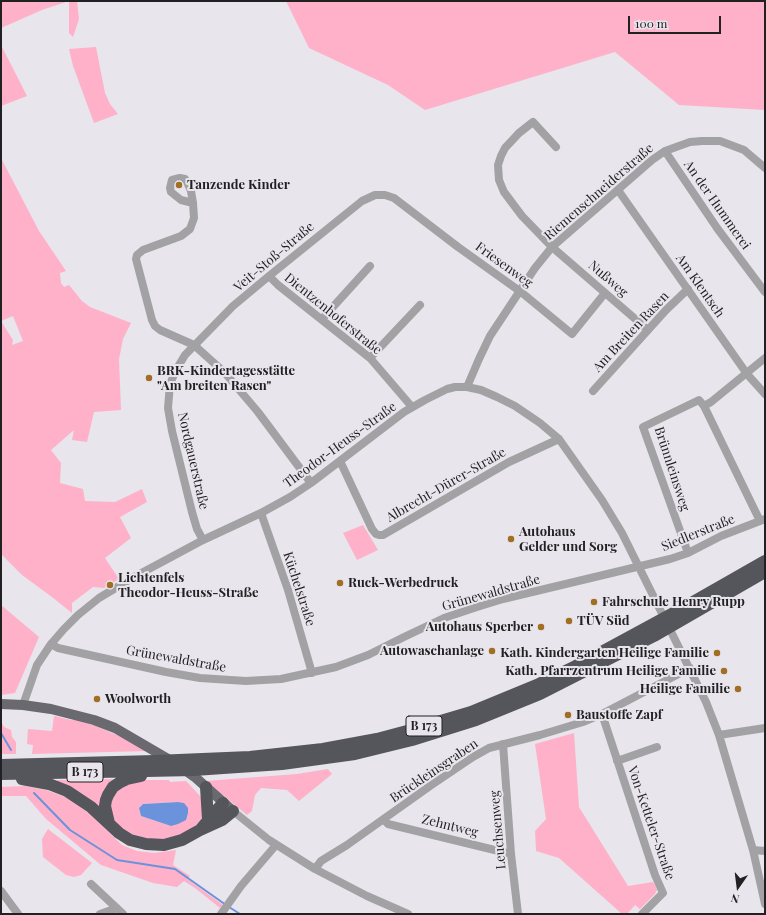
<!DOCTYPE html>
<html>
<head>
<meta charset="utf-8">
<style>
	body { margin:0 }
	#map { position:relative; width:766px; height:915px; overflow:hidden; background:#e8e5ec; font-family:"Playfair Display",serif }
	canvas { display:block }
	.frame { position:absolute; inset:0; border:2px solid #212022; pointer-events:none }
	.north { position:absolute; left:718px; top:867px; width:40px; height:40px; -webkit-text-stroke:3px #e8e5ec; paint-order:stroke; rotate:194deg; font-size:11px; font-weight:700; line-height:16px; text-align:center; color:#212022 }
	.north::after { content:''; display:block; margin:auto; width:14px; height:18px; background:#212022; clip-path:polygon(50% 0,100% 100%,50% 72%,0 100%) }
	.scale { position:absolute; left:628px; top:16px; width:93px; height:18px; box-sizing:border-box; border:2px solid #212022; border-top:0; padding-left:5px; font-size:12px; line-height:14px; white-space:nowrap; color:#212022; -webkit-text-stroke:3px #e8e5ec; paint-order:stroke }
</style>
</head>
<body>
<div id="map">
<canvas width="766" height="915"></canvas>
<div class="frame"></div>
<div class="north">N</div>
<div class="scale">100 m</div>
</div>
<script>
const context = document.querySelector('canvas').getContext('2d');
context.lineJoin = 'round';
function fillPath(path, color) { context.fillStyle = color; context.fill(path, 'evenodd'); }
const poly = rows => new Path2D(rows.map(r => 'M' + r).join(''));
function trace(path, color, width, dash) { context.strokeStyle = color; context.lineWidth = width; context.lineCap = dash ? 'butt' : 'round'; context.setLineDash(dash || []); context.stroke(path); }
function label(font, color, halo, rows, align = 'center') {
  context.font = font + ' "Playfair Display",serif'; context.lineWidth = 4; context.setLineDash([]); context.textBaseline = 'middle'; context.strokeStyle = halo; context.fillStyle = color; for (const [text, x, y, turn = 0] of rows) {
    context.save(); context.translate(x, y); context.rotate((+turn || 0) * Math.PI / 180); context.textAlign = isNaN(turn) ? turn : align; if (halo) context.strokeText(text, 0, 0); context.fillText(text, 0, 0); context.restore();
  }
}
fillPath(poly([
	[1,1,66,1,66,2,42,10,1,28],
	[69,1,77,1,79,19,73,37,69,33],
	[286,1,765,1,765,110,679,105,615,52,425,110,388,85,309,48],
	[1,45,27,96,1,106],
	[96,47,105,93,110,104,118,114,94,123,73,66,69,49],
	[1,158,39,231,66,271,60,273,61,283,64,287,69,285,82,301,90,307,131,323,123,339,119,359,121,410,94,412,87,442,72,440,74,430,51,450,61,463,60,483,83,489,85,501,115,502,142,489,147,502,120,517,131,538,105,558,119,579,104,588,93,587,72,603,72,613,52,597,22,575,1,554],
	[13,316,23,341,12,345,13,340,1,321],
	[363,525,378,550,357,560,343,533],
	[1,605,39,637,15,693,1,695],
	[54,716,71,720,78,720,93,725,119,736,147,751,32,754,33,745,27,744,28,729,52,731],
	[1,721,4,727,11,730,12,737,16,742,16,754,1,754],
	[574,733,579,807,628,886,653,882,656,887,657,890,655,894,640,909,635,905,627,914,622,914,559,858,536,851,535,831,546,819,535,744],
	[328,769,332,774,299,801,287,790,261,788,255,795,252,811,247,815,206,781,297,774],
	[116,779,103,812,57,782,57,780],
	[142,780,169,780,170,782,186,781,188,783,200,796,204,803,204,809,201,821,186,833,158,841,130,834,114,822,110,803,121,785],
	[177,802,184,803,171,826,141,816,139,808,143,804],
	[25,786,46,790,68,798,91,815,122,845,137,851,154,853,176,850,173,865,190,876,187,879,223,905,220,908,195,888,184,881,177,887,153,883,101,865,46,819,26,796,1,796,1,787],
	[48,829,92,863,81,875,74,877,66,875,43,857,42,839]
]), '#feb1c9');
fillPath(poly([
	[178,802,184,803,188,808,188,813,186,820,178,824,171,826,141,816,139,808,143,804]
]), '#6a93db');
trace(poly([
	[1,733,11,750],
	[34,793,70,830,117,860,175,869,226,905],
	[229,907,240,914]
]), '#6a93db', 2);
trace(poly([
	[556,147,533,122,519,133,505,148,501,156,498,165,499,180,504,192,522,216,552,247,648,330],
	[665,151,717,228,765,292],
	[618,190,747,374,765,394],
	[193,203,181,200,171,192,170,188,172,180,180,178,185,179,187,182,191,191,193,203,194,218,190,229,181,236,143,250,137,255,136,259,152,320,155,326,160,330,194,345,225,373,258,412,311,483],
	[269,276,278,285,370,358,412,407],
	[322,319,370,266],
	[370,358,420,305],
	[467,387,479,359,490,336,535,268,552,247,652,160,665,151,690,142,702,141,720,141,744,150,765,168],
	[593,391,666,310,688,289],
	[704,406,760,521],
	[340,461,372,529,376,534,379,535,383,535,509,462,559,439],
	[261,513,288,590,312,673],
	[203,540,197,529,192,512,172,431,168,408,170,384,176,370,185,355,233,306,269,276,362,201,375,195,385,195,394,198,458,247,521,292,572,334,605,293],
	[688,553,643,427,699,400,704,406,711,402,765,358],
	[51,644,58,648,166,672,200,678,246,681,281,679,336,667,368,655,404,637,444,618,477,607,503,599,670,559,688,553,721,536,765,519],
	[23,705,37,665,51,644,64,629,78,615,99,598,134,577,203,540,261,513,290,497,311,483,404,412,425,400,447,389,455,387,467,387,481,390,497,397,515,406,540,423,559,439,602,500,622,533,706,702,719,735,753,850,765,904],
	[602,714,655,875,663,893,642,914],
	[719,735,765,728],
	[503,744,511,854,518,914],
	[617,761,657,747],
	[233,811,269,840,315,869,367,896,408,914],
	[384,820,388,824,511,854],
	[753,850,765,851],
	[315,869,321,861,347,845,430,786,473,757,489,748,540,735,583,722,602,714,690,668],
	[91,884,123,914],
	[1,891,18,914],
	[100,914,117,908],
	[221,914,241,886,276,845]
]), '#a2a2a5', 8);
trace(poly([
	[1,704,23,705,51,709,94,720,115,728,175,763,196,778,233,811]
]), '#69696f', 10);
trace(poly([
	[1,765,155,761,250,757,323,749,377,739,407,731,471,712,539,684,572,668,679,610,765,561],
	[1,774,194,770,282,764,355,754,412,740,476,720,540,694,654,636,765,572],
	[22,779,49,784,67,791,91,807,119,833,130,840,146,844,164,845,182,840,200,830,222,820,233,811],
	[206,787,208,819],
	[109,823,105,806,106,800,108,795,113,787,119,783,127,779,141,776],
	[201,829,223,803]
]), '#55555c', 12);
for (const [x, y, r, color] of [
	[179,185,4,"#a06e24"],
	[149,378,4,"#a06e24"],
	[511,539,4,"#a06e24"],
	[340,583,4,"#a06e24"],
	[110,585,4,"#a06e24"],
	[594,602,4,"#a06e24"],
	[569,621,4,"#a06e24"],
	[541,627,4,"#a06e24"],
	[492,651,4,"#a06e24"],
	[717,653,4,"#a06e24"],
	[724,671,4,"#a06e24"],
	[738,689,4,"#a06e24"],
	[97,699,4,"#a06e24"],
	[568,715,4,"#a06e24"]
]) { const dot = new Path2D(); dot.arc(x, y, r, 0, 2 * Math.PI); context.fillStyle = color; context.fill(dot); trace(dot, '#e8e5ec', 1.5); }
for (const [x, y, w] of [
	[424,726,36],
	[85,772,36]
]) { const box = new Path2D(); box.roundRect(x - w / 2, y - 10, w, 20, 3); context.fillStyle = '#e8e5ec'; context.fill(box); trace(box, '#212022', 1); }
label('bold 12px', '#212022', null, [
	["B 173",424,726],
	["B 173",85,772]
]);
label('bold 13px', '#212022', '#e8e5ec', [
	["Tanzende Kinder",187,185],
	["BRK-Kindertagesstätte",157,371],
	["\"Am breiten Rasen\"",157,386],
	["Autohaus",519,532],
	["Gelder und Sorg",519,547],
	["Lichtenfels",118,578],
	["Theodor-Heuss-Straße",118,593],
	["Ruck-Werbedruck",348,583],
	["Fahrschule Henry Rupp",602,602],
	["TÜV Süd",577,621],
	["Autohaus Sperber",533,627,"right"],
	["Autowaschanlage",484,651,"right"],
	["Kath. Kindergarten Heilige Familie",709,653,"right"],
	["Kath. Pfarrzentrum Heilige Familie",716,671,"right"],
	["Heilige Familie",730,689,"right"],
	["Woolworth",105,699],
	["Baustoffe Zapf",576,715]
], 'left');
label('13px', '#212022', '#e8e5ec', [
	["Riemenschneiderstraße",599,192,-41],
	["An der Hummerei",717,205,55],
	["Veit-Stoß-Straße",274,257,-40],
	["Friesenweg",504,265,36],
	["Nußweg",608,279,41],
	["Am Klentsch",700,286,55],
	["Dientzenhoferstraße",333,314,39],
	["Am Breiten Rasen",631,332,-47],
	["Theodor-Heuss-Straße",340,445,-36],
	["Nordgauerstraße",193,461,77],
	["Brünnleinsweg",672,469,72],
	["Albrecht-Dürer-Straße",446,485,-30],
	["Siedlerstraße",698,533,-22],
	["Küchelstraße",299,589,72],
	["Grünewaldstraße",491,593,-16],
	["Grünewaldstraße",176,659,10],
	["Brückleinsgraben",434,771,-34],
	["Von-Ketteler-Straße",651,823,71],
	["Zehntweg",450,826,14],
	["Leuchsenweg",498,830,-95]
]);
</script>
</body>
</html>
